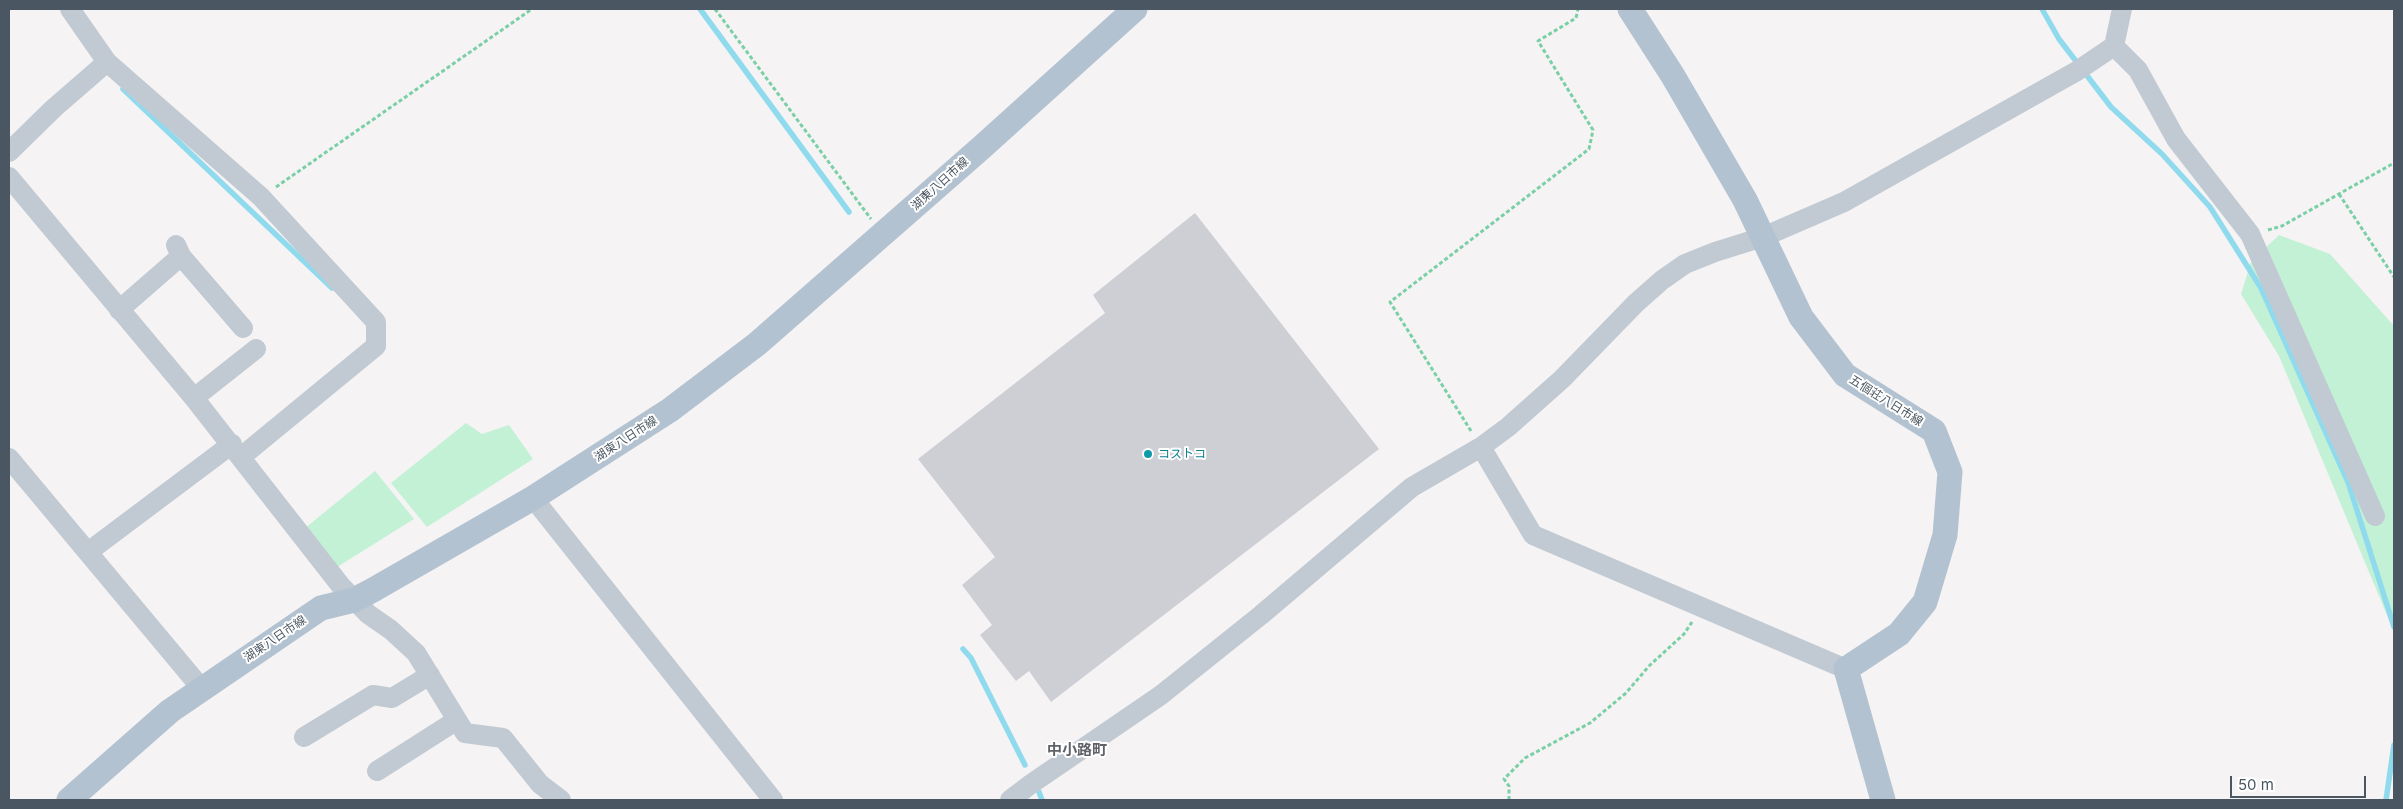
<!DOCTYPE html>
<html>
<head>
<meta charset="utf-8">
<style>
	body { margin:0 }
	#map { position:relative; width:2403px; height:809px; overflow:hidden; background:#f5f3f3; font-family:Inter,sans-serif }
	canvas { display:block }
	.frame { position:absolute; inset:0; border:10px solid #4a5661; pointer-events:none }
	.scale { position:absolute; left:2230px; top:776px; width:136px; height:22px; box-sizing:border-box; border:2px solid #4a5661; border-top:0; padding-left:6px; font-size:15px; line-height:18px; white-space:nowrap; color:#4a5661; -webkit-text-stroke:4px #fff; paint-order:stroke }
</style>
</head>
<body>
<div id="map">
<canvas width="2403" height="809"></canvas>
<div class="frame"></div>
<div class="scale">50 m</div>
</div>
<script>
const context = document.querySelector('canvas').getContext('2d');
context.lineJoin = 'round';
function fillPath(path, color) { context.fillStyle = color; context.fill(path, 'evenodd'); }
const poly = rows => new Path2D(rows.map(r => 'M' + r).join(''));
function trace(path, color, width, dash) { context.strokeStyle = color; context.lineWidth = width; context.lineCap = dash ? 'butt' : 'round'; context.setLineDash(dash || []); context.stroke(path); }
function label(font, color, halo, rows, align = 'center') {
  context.font = font + ' Inter,"Noto Sans JP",sans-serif'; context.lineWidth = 4; context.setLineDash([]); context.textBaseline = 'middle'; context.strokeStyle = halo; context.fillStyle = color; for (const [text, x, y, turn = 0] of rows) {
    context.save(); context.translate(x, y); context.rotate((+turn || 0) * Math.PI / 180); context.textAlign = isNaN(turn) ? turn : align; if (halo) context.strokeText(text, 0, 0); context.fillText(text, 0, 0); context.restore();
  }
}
fillPath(poly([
	[2279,235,2330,254,2394,326,2394,632,2279,356,2241,294,2251,262],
	[466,423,482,434,509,425,533,459,427,527,391,483],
	[375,471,414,519,334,569,304,529]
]), '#c3f1d5');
trace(poly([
	[700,9,849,212],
	[2042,9,2059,39,2111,107,2162,154,2210,207,2261,288,2348,482,2394,627],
	[123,89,332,288],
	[963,649,971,658,1025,765],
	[1039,792,1042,800],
	[2386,800,2394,745]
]), '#90daee', 5.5);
fillPath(poly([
	[1195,213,1379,449,1051,702,1029,671,1016,681,980,635,992,625,962,585,995,557,918,459,1105,313,1093,295]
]), '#cdcfd5');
trace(poly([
	[715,9,871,219],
	[276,187,532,9],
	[2339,194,2394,277],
	[2268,230,2282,226,2394,163],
	[1471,431,1390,302,1589,149,1593,130,1538,41,1576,18,1578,9],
	[1509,800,1509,786,1504,779,1525,758,1590,723,1626,693,1649,666,1684,634,1692,622]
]), '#7ad0a6', 3, [4, 2.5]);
trace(poly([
	[70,9,107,62,261,197,376,322,376,346,241,457],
	[2114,46,2138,70,2176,139,2250,234,2375,516],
	[9,152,54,108,107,62],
	[9,177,194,398,341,586,368,614,391,630,416,653,465,733,503,738,540,784,561,800],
	[176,245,181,256,243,328],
	[119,310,181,256],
	[194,398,256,349],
	[1481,447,1533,535,1846,669],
	[9,458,202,689],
	[533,498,773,800],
	[88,552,232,444],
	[304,737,373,695,392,698,430,675],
	[377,771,457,720],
	[1010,800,1031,784,1161,695,1261,615,1412,487,1481,447,1508,427,1562,379,1636,303,1662,280,1685,264,1715,252,1763,237,1844,202,2077,71,2114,46,2122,9]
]), '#c1cad2', 20);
trace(poly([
	[1630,9,1673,76,1745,200,1801,317,1845,375,1934,431,1950,472,1945,535,1925,602,1899,634,1846,669,1883,800],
	[69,800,170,711,321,608,354,600,373,590,533,498,670,410,757,344,981,148,1135,9]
]), '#b3c2d1', 25);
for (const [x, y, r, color] of [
	[1148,454,5,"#0f9aa8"]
]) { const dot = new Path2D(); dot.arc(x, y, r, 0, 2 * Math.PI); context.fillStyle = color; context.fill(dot); trace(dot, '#fff', 2); }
label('12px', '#4a5661', '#fff', [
	["湖東八日市線",940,184,-42],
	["五個荘八日市線",1886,401,32],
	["湖東八日市線",626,439,-33],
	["湖東八日市線",275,639,-34]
]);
label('12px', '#0d838f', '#fff', [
	["コストコ",1158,454]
], 'left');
label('bold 15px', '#5f6368', '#fff', [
	["中小路町",1077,750]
]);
</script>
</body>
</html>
